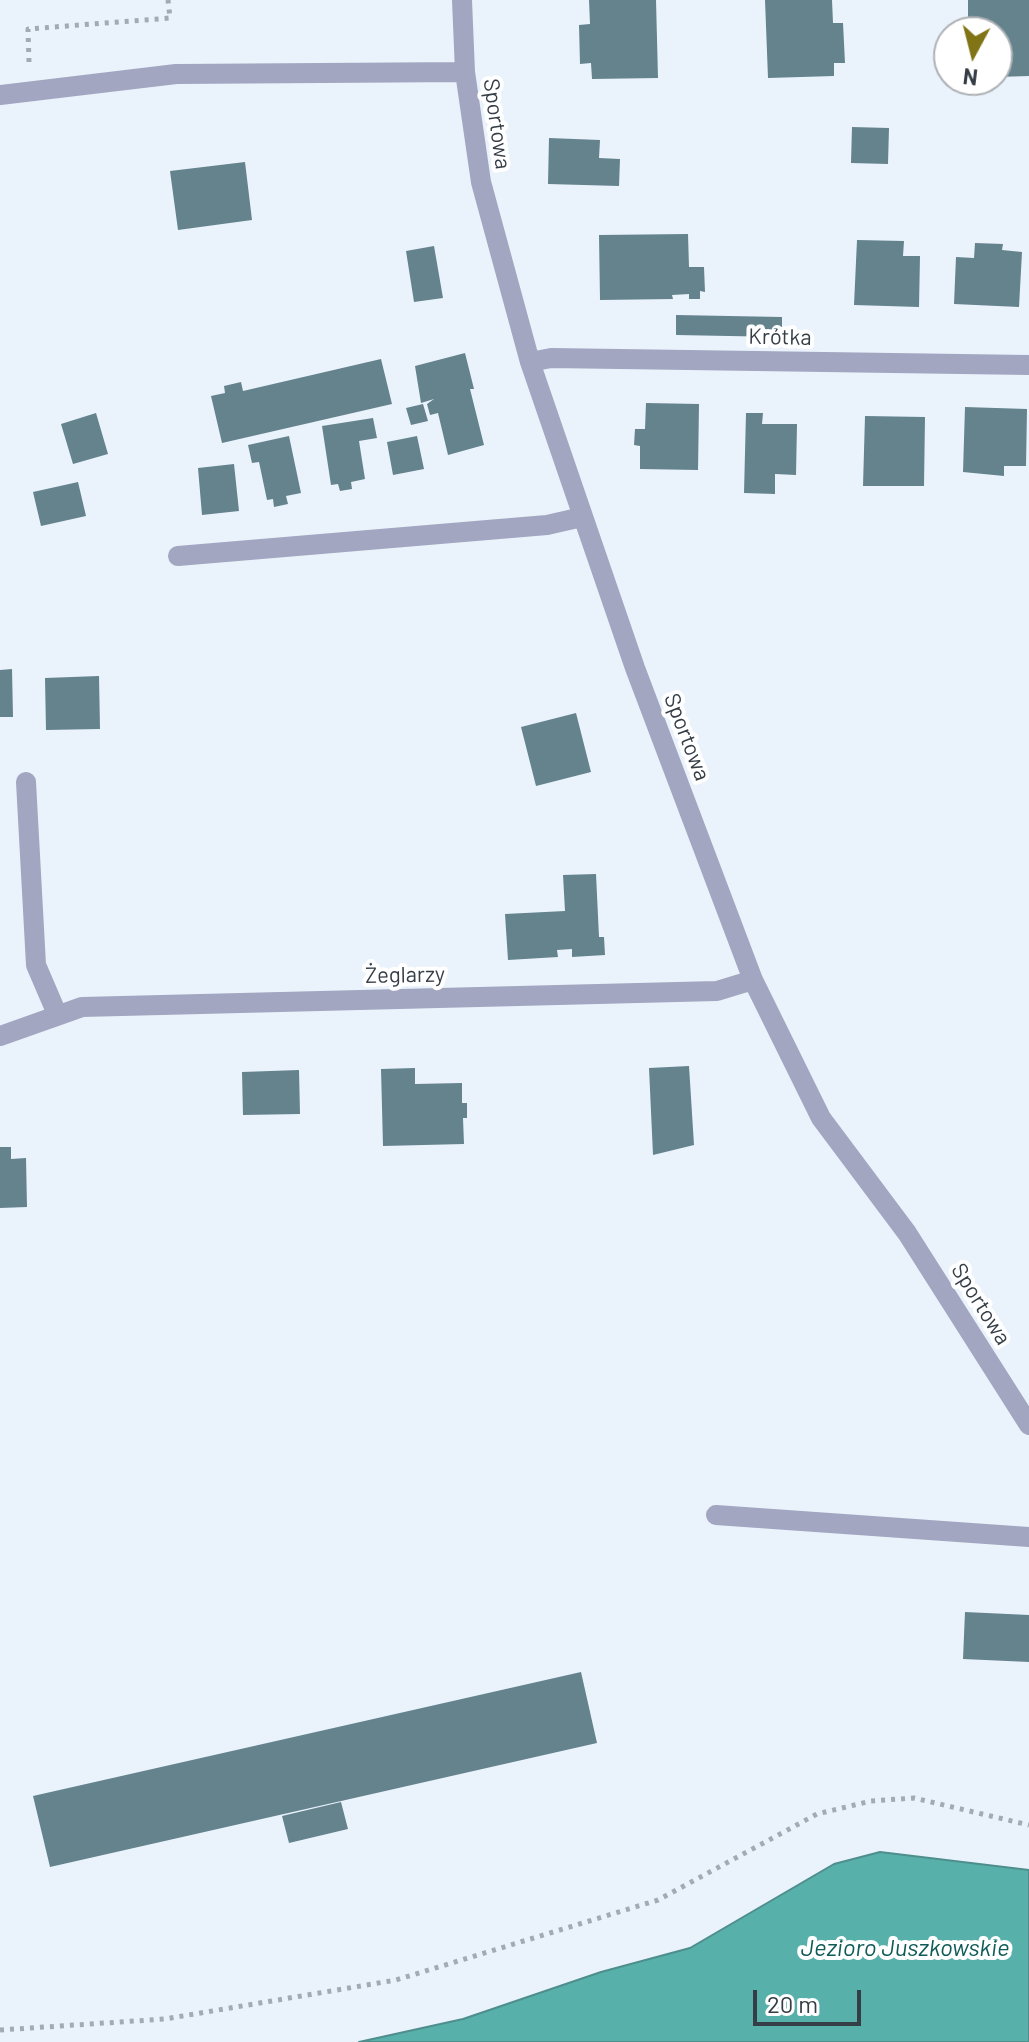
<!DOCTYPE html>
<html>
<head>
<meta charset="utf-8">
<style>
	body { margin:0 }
	#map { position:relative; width:1029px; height:2042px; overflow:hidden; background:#eaf3fc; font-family:Barlow,sans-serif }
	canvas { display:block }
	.north { position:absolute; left:933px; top:16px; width:80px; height:80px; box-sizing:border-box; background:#fff; border:2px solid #aeb1b5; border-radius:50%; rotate:187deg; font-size:22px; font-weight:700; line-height:32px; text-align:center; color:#353d46 }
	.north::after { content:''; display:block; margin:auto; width:28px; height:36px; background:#807416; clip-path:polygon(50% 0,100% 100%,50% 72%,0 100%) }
	.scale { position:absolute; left:753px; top:1990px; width:108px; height:36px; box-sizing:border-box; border:4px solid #353d46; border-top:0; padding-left:10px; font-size:24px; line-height:28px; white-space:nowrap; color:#353d46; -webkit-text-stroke:6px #fff; paint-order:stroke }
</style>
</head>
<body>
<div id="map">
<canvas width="1029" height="2042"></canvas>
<div class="north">N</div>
<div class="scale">20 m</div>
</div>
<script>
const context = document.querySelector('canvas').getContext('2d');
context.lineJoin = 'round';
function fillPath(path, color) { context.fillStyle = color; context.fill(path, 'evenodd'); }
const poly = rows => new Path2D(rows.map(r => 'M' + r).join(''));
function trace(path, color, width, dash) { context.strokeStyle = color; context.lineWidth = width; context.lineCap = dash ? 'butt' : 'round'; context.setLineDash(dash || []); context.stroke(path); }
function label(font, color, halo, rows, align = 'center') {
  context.font = font + ' Barlow,sans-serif'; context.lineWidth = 8; context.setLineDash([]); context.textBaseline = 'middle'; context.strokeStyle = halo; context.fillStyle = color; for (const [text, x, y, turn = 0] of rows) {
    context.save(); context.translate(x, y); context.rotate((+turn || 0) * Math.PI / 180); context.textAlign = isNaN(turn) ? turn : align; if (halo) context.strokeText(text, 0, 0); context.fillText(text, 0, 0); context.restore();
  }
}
const water = poly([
	[880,1852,1029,1870,1029,2042,359,2042,463,2019,601,1972,690,1948,834,1864,880,1852]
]);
fillPath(water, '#58b0ab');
trace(water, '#4e8e8d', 2);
fillPath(poly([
	[589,0,656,0,658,78,592,79,591,63,580,64,579,25,590,24],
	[765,0,832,0,833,23,843,23,845,63,834,63,834,76,768,78],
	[968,0,1029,0,1029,76,997,77,997,32,958,32,958,23,968,22],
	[852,127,889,128,888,164,851,163],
	[549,138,600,140,599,158,620,159,619,186,548,184],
	[245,162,252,220,178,230,170,171],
	[688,234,689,267,704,267,705,292,700,291,700,299,689,299,689,294,672,295,673,299,600,300,599,235],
	[857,240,904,241,903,256,920,256,919,307,854,305],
	[975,243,1003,244,1002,250,1022,252,1019,307,954,304,956,257,974,258],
	[434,246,443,298,414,302,406,251],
	[676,315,782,317,782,337,676,335],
	[465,353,474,389,470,389,484,445,448,455,438,413,430,415,427,404,434,399,421,403,415,366],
	[381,359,392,404,222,443,211,396,225,393,224,386,241,382,243,391],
	[646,403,699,404,698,470,640,469,640,446,634,445,635,429,645,429],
	[423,404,428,421,411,425,406,408],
	[965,407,1027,409,1026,466,1004,466,1004,476,963,472],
	[96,413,108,454,73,464,61,424],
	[746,413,763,413,762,424,797,424,796,475,775,474,775,494,744,493],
	[865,416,925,417,924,486,863,486],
	[373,418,377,438,359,441,365,479,351,482,352,489,340,491,338,484,331,485,322,426],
	[289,436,301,493,286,496,288,504,274,507,273,499,267,500,259,462,252,463,248,445],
	[417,436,424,469,393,475,387,442],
	[234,464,239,511,202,515,198,468],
	[78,482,86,516,41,526,33,492],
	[12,669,13,717,0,717,0,670],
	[99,676,100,729,46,730,45,678],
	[576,713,591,772,536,786,521,727],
	[596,874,599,937,604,937,605,955,572,957,572,949,557,950,558,957,508,960,505,914,565,911,563,875],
	[689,1066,694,1145,653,1155,649,1068],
	[415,1068,415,1084,462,1083,462,1103,467,1103,467,1118,463,1118,464,1144,383,1146,381,1069],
	[299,1070,300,1114,243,1115,242,1072],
	[0,1147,11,1147,11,1159,26,1158,27,1207,0,1208],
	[965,1612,1029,1615,1029,1662,963,1659],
	[581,1672,597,1743,50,1867,33,1796],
	[341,1802,348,1829,289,1843,282,1816]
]), '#64838d');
trace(poly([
	[29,62,28,29,170,18,168,0],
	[0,2030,165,2019,396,1980,658,1900,817,1814,871,1801,914,1798,1029,1825]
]), '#a2abb4', 5, [4, 6]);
trace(poly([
	[462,0,465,72,481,182,530,362,635,668,753,980,821,1118,907,1233,1029,1425],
	[0,95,176,74,465,72],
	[530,362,551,358,1029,365],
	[178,556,547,525,582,517],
	[26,782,36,965,57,1014],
	[0,1036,82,1007,717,991,753,980],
	[716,1515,1029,1537]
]), '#a2a6c0', 20);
label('22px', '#353d46', '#fff', [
	["Sportowa",497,124,82],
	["Krótka",780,337,1],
	["Sportowa",687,737,69],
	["Żeglarzy",405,975,-1],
	["Sportowa",981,1304,58]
]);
label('italic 24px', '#0f5b58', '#fff', [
	["Jezioro Juszkowskie",905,1948]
]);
</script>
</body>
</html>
